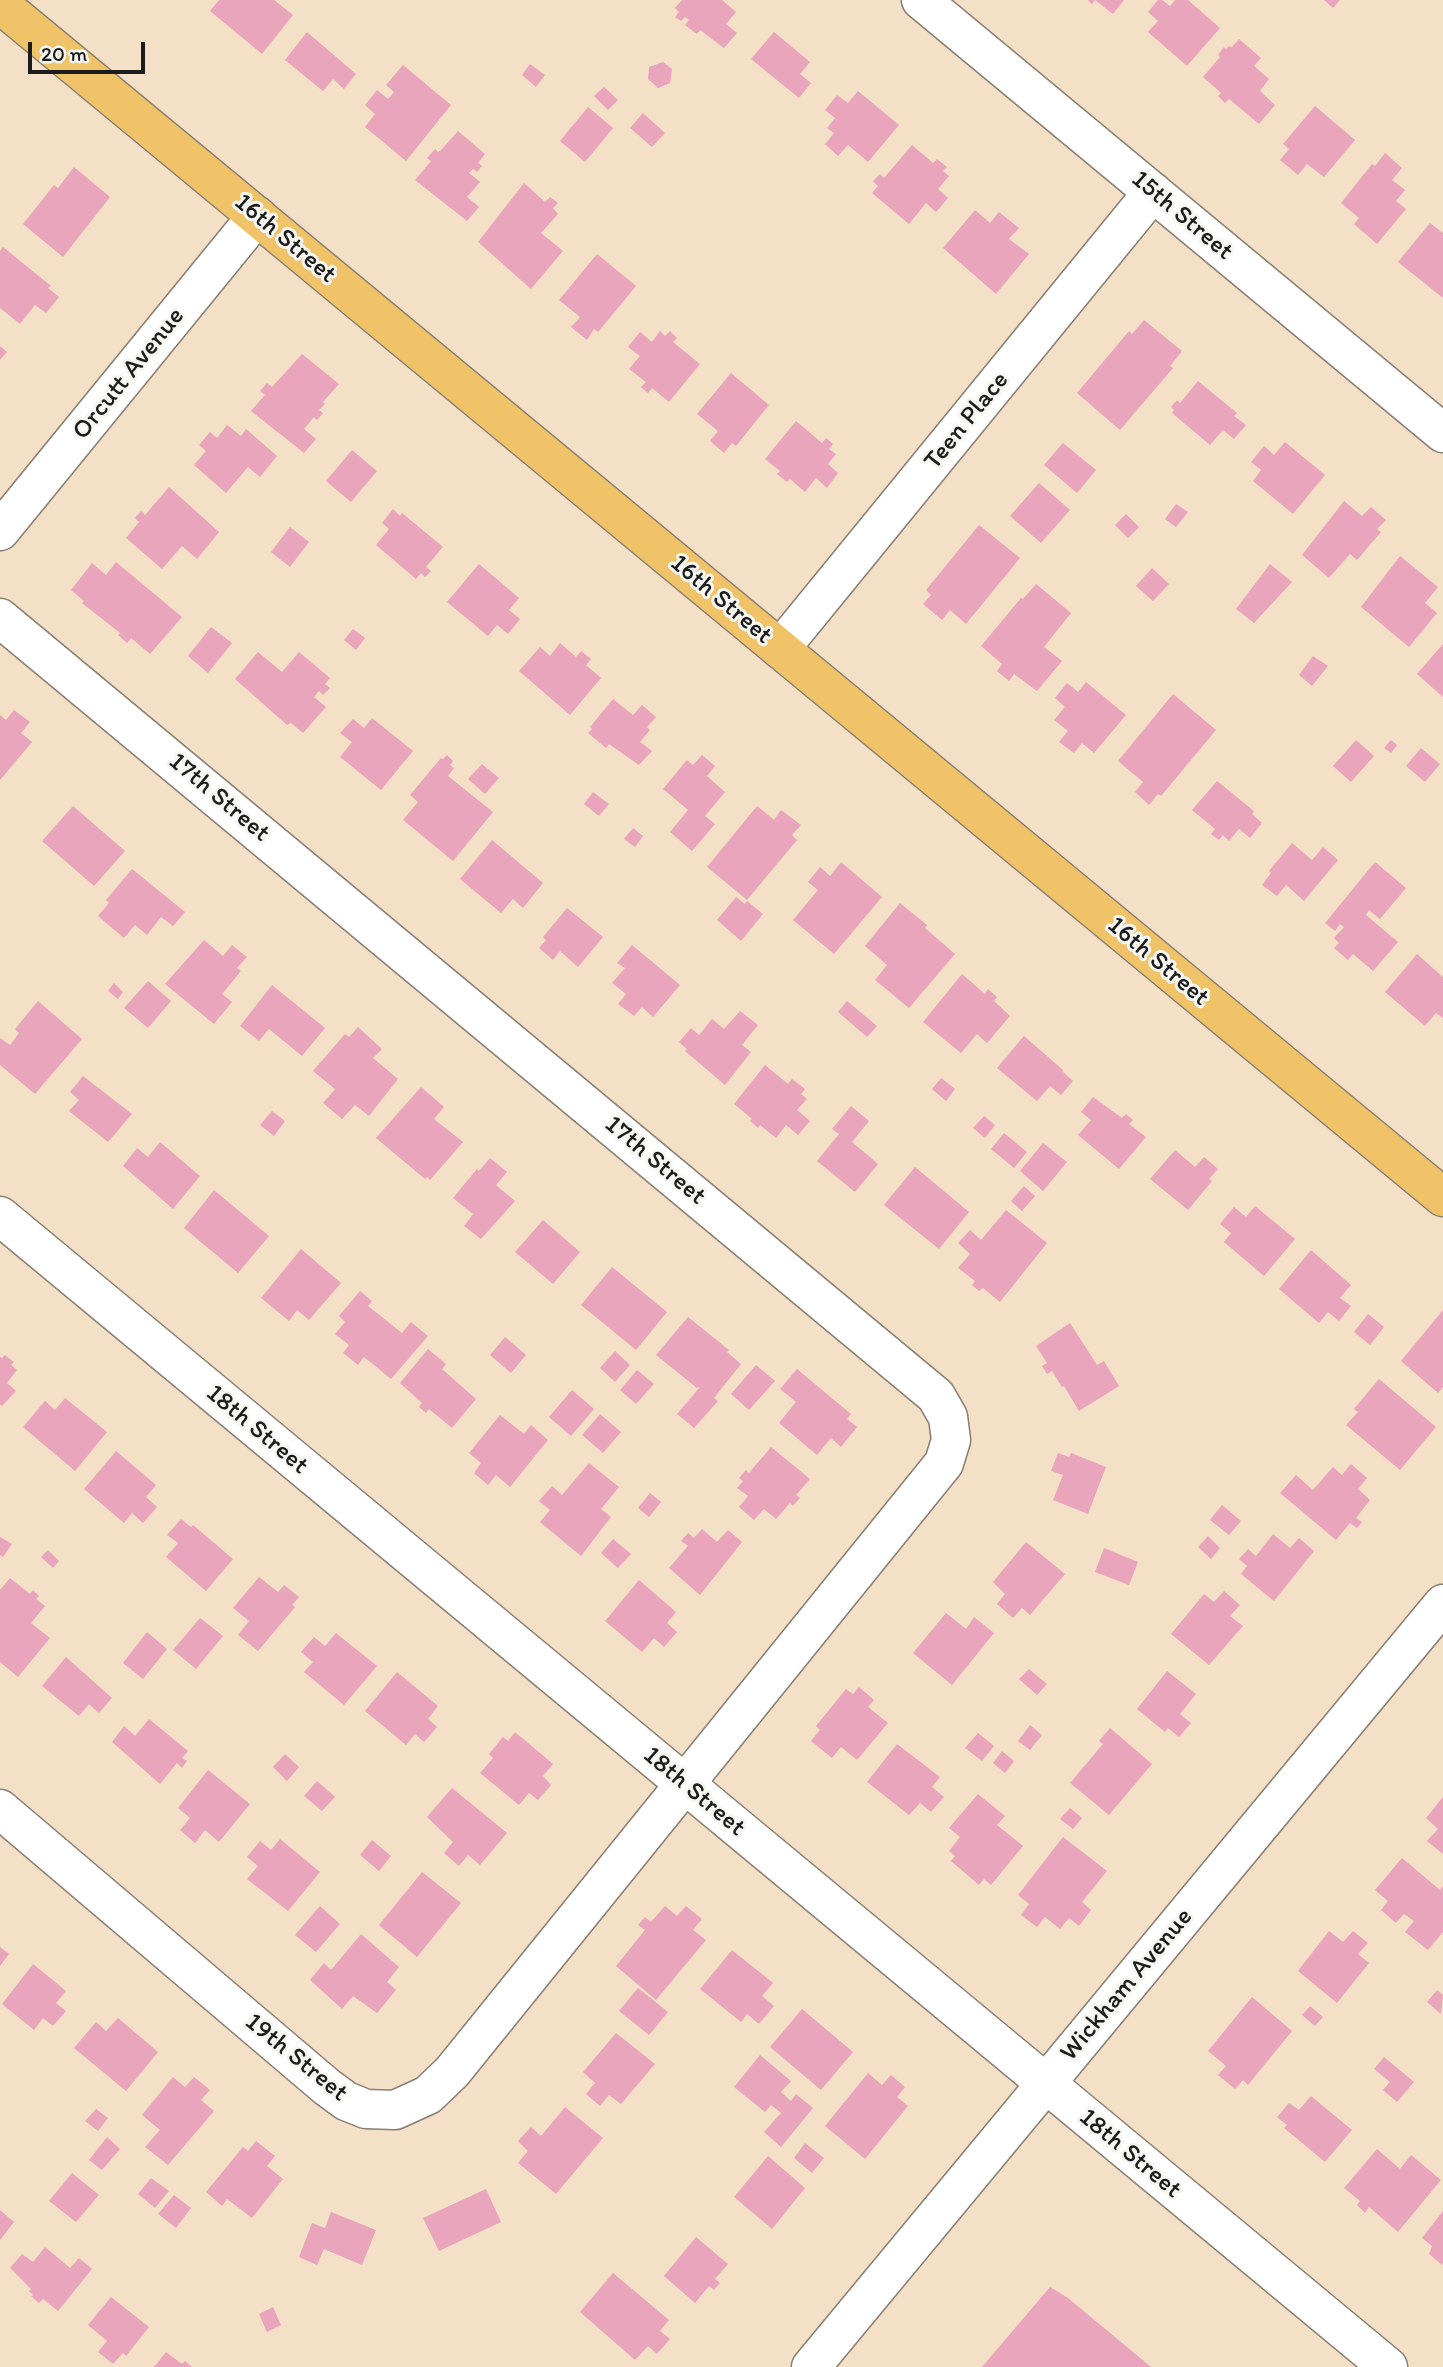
<!DOCTYPE html>
<html>
<head>
<meta charset="utf-8">
<style>
	body { margin:0 }
	#map { position:relative; width:1443px; height:2367px; overflow:hidden; background:#f4dfc7; font-family:Itim,sans-serif }
	canvas { display:block }
	.scale { position:absolute; left:28px; top:42px; width:117px; height:32px; box-sizing:border-box; border:4px solid #1c1c1c; border-top:0; padding-left:9px; font-size:21px; line-height:24px; white-space:nowrap; color:#1c1c1c; -webkit-text-stroke:5px #f6f6f2; paint-order:stroke }
</style>
</head>
<body>
<div id="map">
<canvas width="1443" height="2367"></canvas>
<div class="scale">20 m</div>
</div>
<script>
const context = document.querySelector('canvas').getContext('2d');
context.lineJoin = 'round';
function fillPath(path, color) { context.fillStyle = color; context.fill(path, 'evenodd'); }
const poly = rows => new Path2D(rows.map(r => 'M' + r).join(''));
function trace(path, color, width, dash) { context.strokeStyle = color; context.lineWidth = width; context.lineCap = dash ? 'butt' : 'round'; context.setLineDash(dash || []); context.stroke(path); }
function label(font, color, halo, rows, align = 'center') {
  context.font = font + ' Itim,sans-serif'; context.lineWidth = 6; context.setLineDash([]); context.textBaseline = 'middle'; context.strokeStyle = halo; context.fillStyle = color; for (const [text, x, y, turn = 0] of rows) {
    context.save(); context.translate(x, y); context.rotate((+turn || 0) * Math.PI / 180); context.textAlign = isNaN(turn) ? turn : align; if (halo) context.strokeText(text, 0, 0); context.fillText(text, 0, 0); context.restore();
  }
}
fillPath(poly([
	[219,0,274,0,293,15,262,54,210,11],
	[682,0,722,0,736,12,726,24,737,33,724,48,700,30,697,34,685,25,689,20,685,17,681,21,675,17,679,12,675,8],
	[1088,0,1124,0,1113,14,1095,0,1092,4],
	[1158,0,1162,0,1170,6,1175,0,1188,0,1220,28,1187,66,1148,32,1158,21,1148,12],
	[1324,0,1340,0,1333,8],
	[307,32,356,74,344,89,333,79,323,91,285,60],
	[774,32,810,62,800,74,811,83,799,98,751,59],
	[1239,39,1261,58,1254,66,1269,79,1260,91,1275,105,1259,124,1229,99,1225,103,1218,96,1221,93,1203,77,1220,57,1218,55,1224,47,1226,49,1229,46,1232,47],
	[663,62,672,69,670,83,658,88,648,79,649,67],
	[530,64,545,75,536,87,522,75],
	[403,65,451,105,406,161,365,127,375,114,365,105,377,90,388,99,394,92,386,85],
	[604,87,618,100,608,110,594,96],
	[858,91,899,125,868,162,848,145,838,156,825,144,834,133,827,128,835,118,825,110,837,95,848,103],
	[1315,106,1355,140,1324,177,1307,164,1298,175,1280,160,1289,149,1283,144],
	[588,107,613,128,585,162,560,141],
	[643,113,665,133,652,147,630,128],
	[458,131,485,154,478,163,482,166,477,172,473,169,469,173,480,182,467,197,479,207,467,221,415,180,431,161,427,158,435,149,438,152,441,150],
	[912,145,933,163,937,159,947,167,943,171,949,176,938,189,948,198,936,212,926,203,909,224,872,193,878,186,873,181,880,174,884,178],
	[1385,153,1402,168,1392,180,1405,190,1396,201,1406,209,1377,244,1354,224,1359,218,1341,203,1372,164,1375,166],
	[74,167,110,197,63,257,23,224,54,185,58,188],
	[524,183,545,202,550,197,558,203,553,208,558,214,541,233,563,251,531,289,478,242],
	[975,210,990,223,999,212,1019,228,1009,239,1029,254,996,294,943,248],
	[1430,223,1443,233,1443,298,1398,262],
	[3,247,51,286,48,288,59,297,46,313,35,305,20,324,0,308,0,251],
	[597,254,636,286,598,332,594,329,587,340,571,327,580,317,559,300],
	[1144,320,1182,351,1170,366,1173,368,1120,430,1077,393,1129,331,1132,334],
	[660,331,665,336,670,331,677,338,673,342,700,364,669,402,652,388,648,393,641,387,646,382,629,369,640,356,628,347,640,332,652,342],
	[0,346,7,352,0,360],
	[302,354,339,384,323,402,325,404,319,410,323,413,317,420,314,417,304,429,316,439,304,453,251,411,265,395,260,391,267,383,272,387],
	[731,373,769,405,736,446,732,443,724,453,710,441,718,431,697,414],
	[1198,381,1237,413,1234,416,1246,425,1234,439,1223,430,1210,445,1172,413,1174,410,1171,407,1177,400,1180,403],
	[796,421,822,443,826,438,833,444,829,449,836,454,828,464,838,473,827,488,816,478,805,492,790,479,787,482,777,474,780,471,765,459],
	[227,425,241,436,246,429,277,456,260,477,248,467,226,493,194,465,206,451,199,445,210,432,217,438],
	[1285,442,1325,475,1293,514,1253,481,1261,470,1251,462,1264,446,1274,455],
	[1063,443,1096,470,1077,493,1044,465],
	[352,450,377,471,351,502,326,481],
	[1039,483,1070,510,1041,543,1010,516],
	[169,487,219,532,197,559,182,546,162,569,126,538,139,522,135,518,141,511,145,515],
	[1344,501,1362,516,1371,507,1386,520,1377,529,1381,532,1357,560,1350,554,1329,578,1302,555],
	[1176,504,1188,512,1176,527,1165,519],
	[393,509,400,516,402,513,443,547,426,567,431,571,425,577,421,573,416,579,376,545,389,529,382,523],
	[1126,514,1139,527,1128,538,1115,525],
	[979,525,1020,558,966,624,950,610,942,620,923,604,931,595,926,590],
	[290,527,309,542,290,567,271,552],
	[1400,556,1438,587,1425,603,1437,613,1409,647,1361,607],
	[116,562,182,617,150,654,131,638,127,643,118,635,120,633,82,603,84,601,71,590,92,563,106,575],
	[479,564,519,598,509,610,520,619,508,634,497,625,488,636,447,602],
	[1270,564,1292,582,1254,623,1236,609],
	[1152,568,1169,584,1153,601,1136,586],
	[1036,584,1071,613,1044,647,1062,661,1037,691,1014,674,1009,681,997,671,1002,664,981,646,1021,598,1023,599],
	[211,627,232,643,208,673,188,656],
	[353,629,365,638,356,650,344,640],
	[560,643,576,657,581,651,591,659,586,665,601,678,570,715,519,671,540,647,550,656],
	[1443,644,1443,697,1417,674],
	[258,652,282,672,299,652,330,678,325,684,330,688,323,695,319,691,314,697,326,707,303,733,291,723,287,725,235,679],
	[1313,656,1328,666,1312,686,1299,675],
	[1086,682,1126,715,1094,753,1082,743,1074,753,1059,742,1068,731,1054,720,1065,707,1055,698,1067,683,1078,692],
	[1173,694,1216,730,1161,796,1158,794,1149,805,1135,792,1143,782,1118,761],
	[613,699,633,715,642,705,656,717,647,727,650,730,640,742,652,751,639,765,609,744,606,748,588,733,592,729,590,727],
	[14,710,30,722,21,733,32,742,0,780,0,715,6,720],
	[372,718,413,751,381,790,340,757,352,742,340,733,353,719,364,728],
	[1356,740,1374,756,1351,782,1333,766],
	[1391,740,1397,745,1391,753,1384,748],
	[1421,748,1440,764,1425,782,1406,766],
	[447,755,453,761,450,765,454,768,448,776,493,812,453,861,403,820,418,802,410,795,441,758,443,759],
	[702,755,715,766,707,776,725,792,705,816,715,824,692,851,670,832,688,810,663,789,687,760,693,765],
	[482,764,499,778,485,794,468,779],
	[1217,781,1254,811,1252,814,1262,823,1250,838,1239,829,1229,841,1223,835,1219,840,1211,834,1215,829,1192,810],
	[593,792,609,804,599,816,584,804],
	[73,806,125,851,94,886,42,841],
	[757,806,774,820,781,810,801,825,792,835,797,840,747,900,707,867],
	[633,828,643,836,635,847,624,839],
	[492,840,543,883,523,908,513,899,501,913,460,879],
	[1292,843,1312,860,1323,847,1338,860,1304,901,1286,885,1277,896,1262,885,1271,873,1269,871],
	[841,862,882,897,834,954,793,920,818,890,808,882,820,867,830,876],
	[1375,862,1406,888,1380,919,1369,910,1366,915,1398,942,1373,971,1353,954,1348,960,1334,948,1339,943,1334,938,1344,927,1340,924,1335,931,1325,923],
	[132,869,185,912,173,926,161,917,147,935,135,925,124,938,98,916,109,903,106,900],
	[736,897,745,904,747,901,763,914,741,941,717,920],
	[900,903,927,925,925,928,955,954,909,1008,875,980,887,965,865,946],
	[567,908,603,937,578,967,560,951,553,960,539,948,546,940,543,937],
	[204,940,223,956,232,945,247,957,237,968,241,971,222,994,232,1002,214,1024,165,984],
	[632,945,680,985,653,1017,642,1007,634,1016,618,1004,626,994,612,983,625,968,617,963],
	[1417,954,1443,977,1443,1018,1436,1013,1425,1026,1385,992],
	[962,974,985,994,988,989,997,997,994,1001,1010,1016,987,1043,977,1034,961,1053,923,1022],
	[148,981,171,1001,148,1028,124,1008],
	[114,983,123,992,118,999,108,991],
	[272,985,325,1028,302,1056,269,1029,259,1041,240,1026],
	[38,1001,82,1039,35,1094,0,1065,0,1038,10,1045,19,1033,15,1029],
	[847,1001,877,1026,867,1037,838,1012],
	[740,1011,758,1025,742,1045,751,1052,725,1085,685,1051,687,1049,679,1042,691,1028,699,1035,712,1019,724,1029],
	[358,1027,382,1049,373,1058,398,1079,369,1116,355,1105,342,1119,323,1103,335,1089,313,1071,345,1034,349,1037],
	[1024,1036,1063,1070,1062,1071,1073,1081,1061,1095,1050,1086,1037,1101,997,1068],
	[765,1065,788,1084,792,1079,805,1089,801,1094,807,1099,797,1110,810,1121,798,1135,786,1125,776,1138,760,1125,758,1128,750,1121,752,1119,734,1104],
	[83,1076,132,1114,108,1142,69,1111,79,1100,70,1092],
	[941,1078,955,1089,946,1101,932,1089],
	[421,1087,444,1107,434,1119,463,1142,430,1180,427,1177,425,1179,376,1138],
	[1093,1097,1122,1118,1126,1114,1133,1120,1129,1124,1146,1137,1119,1169,1078,1135,1091,1120,1081,1112],
	[851,1106,869,1121,852,1142,878,1164,855,1192,817,1161,839,1134,832,1129],
	[272,1111,285,1121,274,1136,260,1125],
	[984,1116,995,1125,985,1138,973,1128],
	[1004,1133,1027,1152,1014,1168,991,1149],
	[160,1142,200,1176,173,1209,123,1166,137,1148,148,1157],
	[1043,1143,1067,1162,1043,1191,1020,1171],
	[1175,1150,1195,1167,1204,1157,1218,1169,1209,1179,1212,1181,1188,1210,1150,1179],
	[490,1158,507,1172,496,1185,515,1201,481,1239,464,1226,473,1214,453,1198,477,1169,479,1171],
	[915,1167,969,1212,939,1249,884,1205],
	[1024,1186,1035,1196,1022,1211,1011,1201],
	[214,1190,269,1236,238,1273,184,1228],
	[1255,1206,1295,1239,1264,1276,1224,1242,1231,1233,1220,1224,1234,1207,1246,1217],
	[1006,1210,1047,1243,1000,1302,983,1288,979,1291,972,1285,975,1281,958,1268,970,1254,958,1243,970,1230,981,1240],
	[543,1220,580,1252,553,1284,515,1252],
	[301,1249,341,1283,309,1320,297,1310,289,1321,261,1298],
	[1311,1250,1351,1285,1340,1298,1351,1306,1339,1321,1328,1312,1319,1323,1279,1289],
	[612,1267,667,1312,636,1350,581,1305],
	[360,1291,372,1301,368,1306,402,1333,411,1322,428,1336,391,1379,364,1357,358,1365,343,1353,349,1345,335,1334,345,1322,339,1316],
	[1443,1310,1443,1387,1438,1393,1401,1361],
	[1368,1314,1384,1327,1370,1345,1354,1332],
	[688,1317,729,1350,727,1352,741,1364,714,1398,718,1401,694,1428,677,1414,700,1387,697,1388,656,1355],
	[1070,1323,1097,1365,1104,1361,1119,1386,1079,1411,1064,1386,1062,1387,1052,1371,1047,1374,1042,1366,1047,1363,1036,1346],
	[505,1337,526,1355,511,1373,490,1355],
	[428,1349,446,1364,442,1369,476,1399,452,1428,429,1409,426,1413,419,1407,422,1403,400,1383],
	[615,1351,630,1365,615,1382,600,1368],
	[5,1355,14,1362,11,1365,17,1370,7,1383,16,1391,2,1406,0,1404,0,1357,2,1358],
	[756,1365,775,1381,749,1410,731,1394],
	[797,1369,851,1414,847,1419,857,1427,841,1447,831,1438,817,1455,779,1423,796,1402,780,1389],
	[637,1370,654,1384,636,1404,620,1390],
	[1379,1379,1436,1427,1400,1470,1346,1425,1358,1412,1354,1409],
	[572,1390,594,1409,571,1436,549,1417],
	[65,1398,107,1432,75,1471,23,1427,45,1401,55,1410],
	[600,1414,621,1432,603,1453,582,1435],
	[500,1415,524,1434,531,1425,548,1440,510,1487,496,1475,488,1485,474,1473,481,1463,469,1453],
	[771,1447,810,1479,796,1495,800,1498,793,1506,790,1503,776,1519,764,1509,754,1520,739,1507,748,1496,737,1488,743,1481,739,1478,746,1470,749,1473],
	[116,1451,156,1485,146,1497,157,1507,143,1523,132,1513,124,1523,84,1489],
	[1058,1453,1069,1457,1071,1453,1106,1467,1088,1514,1053,1500,1063,1475,1051,1471],
	[589,1463,619,1487,601,1509,611,1517,581,1556,540,1522,550,1510,539,1501,552,1486,562,1495],
	[1351,1464,1367,1478,1358,1489,1370,1500,1356,1518,1362,1522,1357,1528,1350,1523,1336,1540,1280,1493,1296,1475,1313,1490,1333,1467,1342,1475],
	[650,1493,661,1502,649,1517,638,1508],
	[1222,1505,1241,1521,1229,1535,1210,1520],
	[181,1519,191,1527,193,1525,233,1559,206,1591,166,1557,178,1543,167,1535],
	[702,1529,717,1542,728,1530,742,1542,700,1595,669,1568,688,1546,681,1541,688,1533,694,1538],
	[1273,1534,1290,1548,1299,1538,1314,1551,1274,1601,1241,1574,1247,1566,1239,1559,1248,1549,1256,1556],
	[1208,1536,1220,1548,1211,1559,1198,1547],
	[0,1537,12,1544,3,1557,0,1555],
	[613,1539,631,1554,618,1568,601,1553],
	[1026,1542,1065,1574,1030,1615,1022,1608,1013,1618,997,1604,1005,1594,993,1582],
	[1104,1548,1138,1562,1129,1585,1095,1572],
	[48,1550,59,1561,53,1568,41,1557],
	[259,1577,278,1592,284,1585,299,1597,292,1605,295,1607,258,1651,238,1635,249,1621,233,1608],
	[10,1578,30,1594,33,1590,39,1596,36,1599,45,1606,31,1623,50,1638,18,1677,0,1662,0,1590],
	[639,1580,676,1612,667,1623,677,1632,664,1647,654,1638,642,1652,605,1621],
	[1224,1591,1240,1605,1230,1616,1243,1626,1209,1665,1171,1634,1204,1594,1214,1602],
	[946,1613,966,1629,974,1617,994,1633,952,1685,913,1653],
	[200,1618,223,1636,196,1669,173,1650],
	[147,1632,167,1649,143,1679,123,1663],
	[336,1633,377,1666,344,1705,304,1672,313,1662,301,1652,314,1637,325,1646],
	[66,1657,112,1698,99,1713,89,1704,79,1716,42,1686],
	[1029,1669,1047,1684,1037,1695,1019,1679],
	[1167,1671,1196,1694,1180,1714,1191,1723,1179,1737,1168,1728,1165,1732,1137,1709],
	[397,1672,438,1706,428,1719,437,1727,424,1742,415,1734,406,1745,365,1711],
	[859,1687,874,1700,868,1707,888,1723,857,1760,841,1747,832,1758,811,1741,820,1730,816,1726,846,1689,853,1694],
	[149,1719,188,1751,182,1758,187,1761,182,1768,177,1763,160,1784,112,1742,124,1726,135,1736],
	[1030,1725,1042,1735,1030,1750,1018,1741],
	[1110,1728,1152,1764,1109,1815,1070,1783,1103,1744,1099,1741],
	[515,1732,553,1764,543,1776,551,1785,538,1800,529,1793,519,1805,480,1773,493,1758,489,1754,503,1737,508,1741],
	[978,1733,994,1746,982,1761,965,1748],
	[897,1744,940,1777,932,1787,944,1797,931,1812,920,1803,909,1815,867,1782],
	[1002,1751,1014,1761,1005,1773,993,1763],
	[285,1754,299,1767,287,1781,273,1767],
	[208,1770,250,1804,219,1842,205,1830,195,1843,180,1830,190,1818,178,1808],
	[317,1781,335,1797,322,1811,304,1796],
	[452,1788,507,1833,480,1865,468,1855,459,1866,444,1853,453,1842,427,1817],
	[978,1794,1005,1816,997,1825,1023,1846,991,1885,984,1879,979,1885,951,1861,955,1856,949,1851,960,1837,949,1828],
	[1443,1797,1443,1854,1427,1841,1438,1829,1426,1818],
	[1070,1808,1082,1818,1073,1829,1060,1819],
	[1063,1837,1107,1871,1082,1902,1091,1910,1079,1926,1069,1918,1060,1929,1045,1917,1037,1927,1021,1915,1029,1904,1018,1895],
	[280,1839,320,1872,288,1911,247,1879,258,1866,247,1857,260,1841,271,1850],
	[372,1840,391,1856,379,1871,360,1855],
	[1402,1858,1440,1890,1443,1886,1443,1932,1428,1950,1405,1932,1414,1921,1404,1914,1396,1923,1381,1910,1388,1901,1375,1890],
	[422,1872,461,1903,417,1957,379,1925],
	[320,1906,340,1924,316,1952,295,1935],
	[665,1906,677,1916,686,1906,702,1919,693,1930,706,1940,656,2000,616,1966,645,1930,638,1925,645,1917,651,1922],
	[1329,1931,1343,1942,1353,1931,1368,1943,1358,1954,1369,1963,1337,2003,1298,1971],
	[361,1934,399,1967,387,1982,396,1990,377,2013,353,1996,342,2009,310,1980,324,1963,331,1970],
	[0,1947,9,1954,0,1966],
	[732,1950,773,1983,762,1996,774,2006,759,2024,747,2014,741,2022,700,1989],
	[33,1964,66,1991,56,2003,66,2011,53,2026,43,2018,34,2030,2,2004],
	[638,1988,668,2012,649,2035,619,2011],
	[1437,1990,1443,1995,1441,2014,1427,2002],
	[1252,1997,1292,2031,1248,2085,1243,2080,1235,2089,1218,2075,1226,2066,1208,2051],
	[1310,2006,1323,2017,1315,2026,1302,2015],
	[802,2009,853,2052,821,2090,770,2047],
	[118,2018,158,2052,126,2091,74,2048,96,2022,106,2031],
	[616,2033,655,2064,621,2104,609,2095,600,2106,586,2094,595,2083,583,2072],
	[760,2055,791,2081,781,2092,791,2101,796,2094,813,2108,781,2147,764,2132,781,2113,771,2105,765,2112,734,2087],
	[1384,2057,1414,2082,1397,2102,1383,2090,1390,2082,1374,2069],
	[868,2073,882,2085,891,2075,905,2087,897,2097,908,2106,865,2159,825,2126],
	[173,2077,185,2087,194,2077,210,2090,201,2100,214,2111,168,2165,145,2147,160,2130,142,2115],
	[1311,2096,1352,2130,1325,2162,1284,2128,1287,2125,1277,2117,1289,2103,1299,2110],
	[565,2107,603,2138,556,2194,518,2163,528,2151,518,2141,531,2127,541,2136],
	[96,2109,108,2118,98,2131,85,2121],
	[107,2137,120,2149,102,2170,89,2160],
	[256,2141,275,2156,267,2166,283,2179,252,2218,227,2199,222,2206,206,2192,243,2147,248,2151],
	[805,2143,824,2158,812,2173,794,2158],
	[1377,2149,1400,2169,1411,2155,1441,2180,1398,2232,1369,2207,1365,2213,1357,2205,1360,2201,1344,2188],
	[768,2156,805,2188,772,2229,734,2197],
	[72,2173,99,2195,76,2222,49,2201],
	[151,2178,169,2191,155,2208,138,2194],
	[486,2189,501,2222,439,2251,423,2218],
	[174,2195,191,2208,176,2228,158,2214],
	[0,2210,14,2222,0,2240],
	[1443,2211,1443,2263,1442,2265,1429,2254,1432,2246,1422,2238],
	[331,2212,376,2230,362,2265,324,2249,317,2265,299,2257,312,2223,325,2228],
	[696,2237,728,2264,715,2279,720,2283,714,2290,709,2286,695,2303,664,2276],
	[45,2247,70,2268,79,2258,92,2269,58,2311,43,2299,39,2303,31,2296,33,2295,29,2291,31,2289,10,2268,22,2254,33,2262],
	[613,2273,669,2320,660,2331,670,2339,657,2354,648,2346,635,2360,580,2312],
	[1050,2287,1068,2298,1151,2367,982,2367],
	[111,2297,149,2327,126,2356,123,2353,113,2364,98,2352,107,2341,88,2325],
	[273,2307,281,2325,267,2332,259,2314],
	[166,2352,182,2364,185,2361,192,2367,154,2367]
]), '#e9a5bc');
const minor = poly([
	[921,0,1443,433],
	[0,531,257,216],
	[0,618,936,1396,948,1417,951,1440,944,1463,452,2072,428,2095,395,2110,366,2109,346,2101,327,2087,0,1809],
	[780,649,1153,192],
	[0,1216,1388,2367],
	[811,2367,1443,1604]
]);
const major = poly([
	[0,4,1443,1197]
]);
trace(minor, '#887e72', 41);
trace(major, '#887e72', 41);
trace(minor, '#fff', 38);
trace(major, '#f0c369', 38);
label('26px', '#1c1c1c', '#f6f6f2', [
	["15th Street",1182,216,40],
	["16th Street",285,239,40],
	["Orcutt Avenue",129,374,-51],
	["Teen Place",967,421,-51],
	["16th Street",721,600,40],
	["17th Street",219,798,40],
	["16th Street",1158,962,40],
	["17th Street",655,1161,40],
	["18th Street",257,1430,40],
	["18th Street",694,1792,40],
	["Wickham Avenue",1127,1985,-50],
	["19th Street",296,2058,39],
	["18th Street",1130,2154,40]
]);
</script>
</body>
</html>
